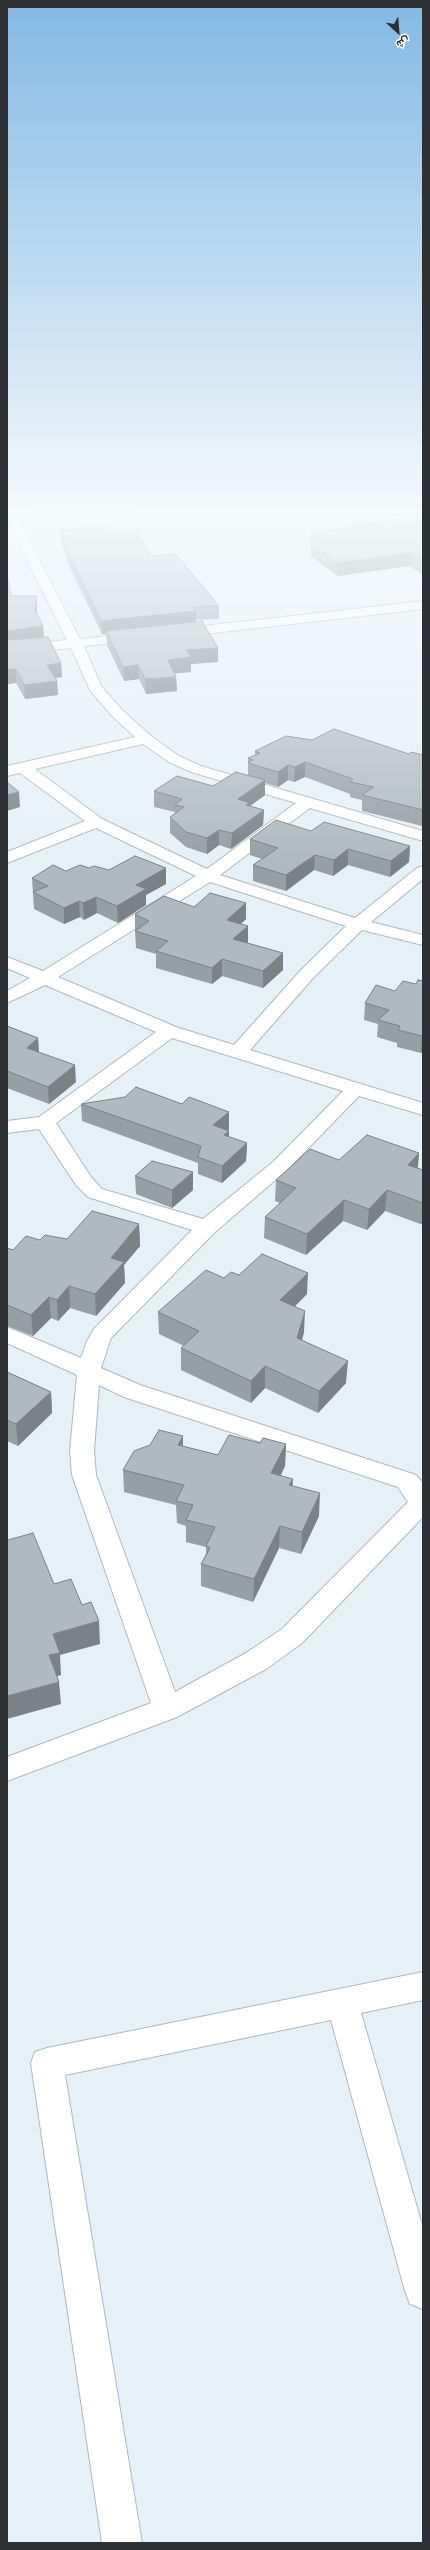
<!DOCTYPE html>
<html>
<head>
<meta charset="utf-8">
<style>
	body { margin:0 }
	#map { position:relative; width:430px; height:2550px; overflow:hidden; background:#e6f1f7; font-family:Poppins,Vazirmatn,sans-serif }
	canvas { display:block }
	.frame { position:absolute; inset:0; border:8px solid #2e3134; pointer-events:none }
	.north { position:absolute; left:378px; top:12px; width:40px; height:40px; -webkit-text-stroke:3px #fff; paint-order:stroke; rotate:154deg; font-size:11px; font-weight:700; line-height:16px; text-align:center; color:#2e3134 }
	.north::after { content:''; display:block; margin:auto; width:14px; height:18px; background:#2e3134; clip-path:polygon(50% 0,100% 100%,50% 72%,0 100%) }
</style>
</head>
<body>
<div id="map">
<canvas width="430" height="2550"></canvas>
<div class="frame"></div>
<div class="north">ش</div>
</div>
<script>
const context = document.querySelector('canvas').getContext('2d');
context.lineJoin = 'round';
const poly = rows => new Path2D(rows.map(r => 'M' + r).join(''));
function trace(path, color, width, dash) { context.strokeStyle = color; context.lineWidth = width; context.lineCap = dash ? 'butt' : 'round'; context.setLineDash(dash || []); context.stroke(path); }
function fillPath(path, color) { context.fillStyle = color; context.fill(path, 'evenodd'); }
const minor = poly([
	[86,507,134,507,129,510,19,520,80,639,136,633,143,637,136,641,84,646,101,686,122,710,151,736,179,756,201,766,423,831,423,841,310,808,220,875,355,918,417,868,423,866,423,879,371,922,423,935,423,945,362,930,313,978,250,1050,423,1103,423,1115,359,1096,287,1170,215,1232,111,1338,101,1368,140,1385,416,1475,423,1483,423,1517,302,1643,266,1669,177,1717,7,1781,7,1757,151,1703,72,1475,70,1451,77,1375,7,1343,7,1327,81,1358,86,1343,94,1329,192,1230,88,1197,76,1185,39,1129,7,1133,7,1121,39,1117,156,1032,45,985,7,1003,7,991,30,978,7,968,7,957,43,971,196,876,96,828,7,863,7,852,85,821,20,773,7,776,7,766,135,737,112,716,90,690,71,648,7,654,7,646,67,640,7,521,7,515,86,507],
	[143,744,169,762,191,772,296,803,207,869,102,819,35,769,143,744],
	[210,882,346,926,301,970,234,1045,176,1027,58,977,210,882],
	[172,1038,343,1091,273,1162,203,1219,102,1189,91,1177,56,1123,172,1038],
	[99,1385,124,1397,398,1487,408,1502,282,1629,246,1653,175,1692,96,1475,94,1451,99,1385],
	[423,601,423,609,178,637,171,633,178,629,423,601],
	[423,1972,423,2000,361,2013,423,2228,423,2309,410,2304,405,2291,331,2020,65,2075,142,2543,102,2543,31,2063,35,2052,47,2048,423,1972]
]);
trace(minor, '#afb9bf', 2);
fillPath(minor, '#fff');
fillPath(poly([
	[423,524,423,575,409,566,337,576,311,556,311,533],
	[61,530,106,531,151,556,219,606,219,619,196,620,196,621,218,662,191,664,191,672,175,673,176,677,177,691,146,694,139,679,124,681,107,645,106,634,102,634,70,568,61,542],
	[7,573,11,596,37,609,37,614,43,626,44,637,61,663,62,677,55,678,57,681,58,695,25,699,16,683,7,684],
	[312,740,409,754,423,755,423,825,422,826,362,811,362,800,350,797,350,794,305,777,294,782,288,780,278,787,265,783,265,795,250,806,264,810,263,825,231,849,219,845,207,854,186,847,170,833,170,817,175,814,175,812,154,807,154,791,213,786,248,775,248,758,255,755,255,751],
	[311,831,410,846,409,862,390,877,348,865,333,876,314,870,286,891,253,881,253,865,262,859,250,855,250,839],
	[89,868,109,870,166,868,166,884,146,895,146,905,118,923,97,913,84,920,80,917,64,924,34,909,32,878,66,871],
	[246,903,246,919,241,924,248,926,248,942,247,943,283,953,283,970,263,988,222,976,212,984,156,968,156,954,136,948,135,931,136,931,135,931,135,914,194,907],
	[418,980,423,1051,421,1053,397,1047,397,1043,377,1037,378,1024,364,1020,365,1003,395,991,416,984],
	[7,1026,38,1038,39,1052,76,1082,49,1104,7,1088],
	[81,1104,182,1104,229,1112,229,1129,227,1131,229,1137,247,1143,246,1161,222,1183,198,1174,198,1163,82,1121],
	[419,1153,418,1168,423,1170,423,1225,385,1211,367,1230,343,1221,306,1255,264,1238,265,1217,280,1203,275,1201,276,1180,339,1160],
	[135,1176,193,1190,172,1208,136,1194],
	[139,1224,140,1246,124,1265,125,1283,96,1316,70,1308,58,1321,51,1318,33,1336,7,1326,7,1248,13,1250,40,1240,67,1239],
	[239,1275,307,1294,295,1306,304,1332,302,1341,346,1383,318,1413,265,1388,251,1403,181,1370,181,1348,184,1346,159,1334,158,1312,224,1278],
	[7,1357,8,1372,51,1392,52,1413,18,1446,7,1441],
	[183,1436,183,1446,218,1455,260,1443,286,1444,285,1466,281,1475,293,1486,319,1516,301,1554,279,1548,253,1602,201,1586,201,1564,206,1554,206,1547,186,1542,186,1526,177,1523,176,1505,124,1492,123,1470]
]), '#969fa4');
fillPath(poly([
	[410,553,409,566,337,576,337,563],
	[37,596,37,609,36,624,35,610],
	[196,611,196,624,106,631,106,634,102,634,101,621],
	[43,626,44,640,7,644,7,631],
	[218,648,218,662,191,664,191,672,168,674,168,660,187,650],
	[61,663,62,677,48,679,47,665],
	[138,665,139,679,124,681,123,667],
	[16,669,16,683,7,684,7,670],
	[176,677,177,691,146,694,145,679],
	[57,681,58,695,25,699,24,685],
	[305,762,305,777,294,782,295,767],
	[288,765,288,780,278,787,278,772],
	[265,780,265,795,250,806,250,818,238,799],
	[19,792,20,807,7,811,7,795],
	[264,810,263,825,231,849,232,833],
	[423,811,423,825,422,826],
	[219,830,219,845,207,854,207,838],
	[410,846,409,862,390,877,391,861],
	[348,849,348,865,333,876,334,860],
	[315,855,314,870,286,891,286,875],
	[166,868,166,884,146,895,146,905,118,923,117,906,136,885],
	[96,897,97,913,84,920,83,903],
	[79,901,80,917,64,924,64,908],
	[246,903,246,919,227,936,227,920],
	[248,926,248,942,233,955,233,939],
	[283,953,283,970,263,988,263,971],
	[222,959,222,976,212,984,212,968],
	[423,1035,423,1051,421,1053,422,1036],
	[38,1038,39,1056,27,1048],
	[75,1065,76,1082,49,1104,48,1087],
	[229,1112,229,1129,213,1143,213,1125],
	[229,1131,229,1149,224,1135],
	[247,1143,246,1161,222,1183,222,1166],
	[419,1153,417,1174,408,1165],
	[193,1172,193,1190,172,1208,172,1190],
	[387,1190,385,1211,367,1230,369,1209],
	[344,1200,343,1221,306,1255,307,1234],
	[139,1224,140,1246,124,1265,125,1283,96,1316,95,1294,111,1258],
	[308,1273,307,1294,279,1322,280,1300],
	[69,1286,70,1308,58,1321,57,1300],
	[49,1297,51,1318,33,1336,31,1315],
	[305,1311,304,1332,296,1360,297,1338],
	[7,1357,8,1372,7,1373],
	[348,1361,346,1383,318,1413,319,1391],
	[265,1366,265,1388,251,1403,251,1381],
	[51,1392,52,1413,18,1446,16,1424],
	[183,1436,183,1458,178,1445],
	[286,1444,285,1466,271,1495,271,1473],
	[293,1479,292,1501,289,1485],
	[320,1493,319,1516,301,1554,302,1532],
	[280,1526,279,1548,253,1602,254,1579],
	[99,1621,100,1644,60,1655,61,1675,51,1678,49,1655,53,1634],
	[59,1682,61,1704,7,1719,7,1696]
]), '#7a8286');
const building = poly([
	[406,514,423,524,423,561,410,553,337,563,311,543,321,541,311,533,393,521,401,519,406,514],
	[104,527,106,531,113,532,135,530,151,556,176,554,219,606,193,607,196,611,101,621,70,556,61,530,104,527],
	[7,573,11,596,37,596,35,610,43,626,7,631,7,573],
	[202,621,218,648,187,650,191,657,168,660,176,677,145,679,138,665,123,667,106,631,202,621],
	[48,637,61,663,47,665,57,681,24,685,16,669,7,670,7,640,48,637],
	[334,729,409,754,411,752,423,755,423,810,362,795,374,787,350,782,353,779,305,762,295,767,288,765,278,772,248,763,253,760,248,758,260,753,255,751,286,736,312,740,334,729],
	[236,772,265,780,238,799,250,803,246,805,264,810,232,833,219,830,207,838,186,832,170,817,184,807,175,805,182,799,154,791,177,776,213,786,236,772],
	[7,782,19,792,7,795,7,782],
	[276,820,311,831,324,822,410,846,391,861,348,849,334,860,315,855,286,875,253,865,278,848,250,839,276,820],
	[135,856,166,868,136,885,146,889,117,906,96,897,83,903,79,901,64,908,33,892,48,886,32,878,53,865,66,871,80,865,89,868,94,866,109,870,135,856],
	[210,893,246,903,227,920,248,926,233,939,283,953,263,971,222,959,212,968,156,951,168,941,135,931,149,921,135,914,164,896,194,907,210,893],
	[418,980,423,981,423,1035,422,1036,398,1030,400,1026,378,1020,389,1010,365,1003,376,985,395,991,403,981,416,984,418,980],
	[7,1026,38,1038,27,1048,75,1065,48,1087,7,1071,7,1026],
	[136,1087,182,1104,189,1097,229,1112,213,1125,229,1131,224,1135,247,1143,222,1166,198,1157,201,1146,81,1104,125,1097,136,1087],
	[367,1135,419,1153,408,1165,423,1170,423,1203,387,1190,369,1209,344,1200,307,1234,265,1217,296,1188,276,1180,310,1149,339,1160,367,1135],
	[152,1161,193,1172,172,1190,135,1176,152,1161],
	[92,1211,139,1224,111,1258,124,1262,95,1294,69,1286,57,1300,49,1297,31,1315,7,1305,7,1248,13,1250,26,1236,40,1240,45,1235,67,1239,92,1211],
	[262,1254,308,1273,280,1300,305,1311,297,1338,348,1361,319,1391,265,1366,251,1381,181,1348,199,1331,158,1312,206,1270,224,1278,231,1272,239,1275,262,1254],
	[7,1372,51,1392,16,1424,7,1420,7,1372],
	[159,1430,183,1436,178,1445,218,1455,229,1435,260,1443,263,1438,286,1444,271,1473,293,1479,289,1485,320,1493,302,1532,280,1526,254,1579,201,1564,210,1548,206,1546,215,1527,186,1520,193,1505,176,1501,184,1485,123,1470,134,1451,150,1445,159,1430],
	[33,1533,54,1584,71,1579,82,1605,91,1602,99,1621,53,1634,60,1653,49,1655,59,1682,7,1696,7,1539,8,1540,33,1533]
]);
fillPath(building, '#afb9bf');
trace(building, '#7a8286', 1);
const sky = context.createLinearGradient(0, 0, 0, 864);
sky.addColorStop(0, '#83b9e4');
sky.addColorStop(0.59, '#f4f9fb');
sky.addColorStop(1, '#f4f9fb00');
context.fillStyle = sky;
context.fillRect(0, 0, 430, 864);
</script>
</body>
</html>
